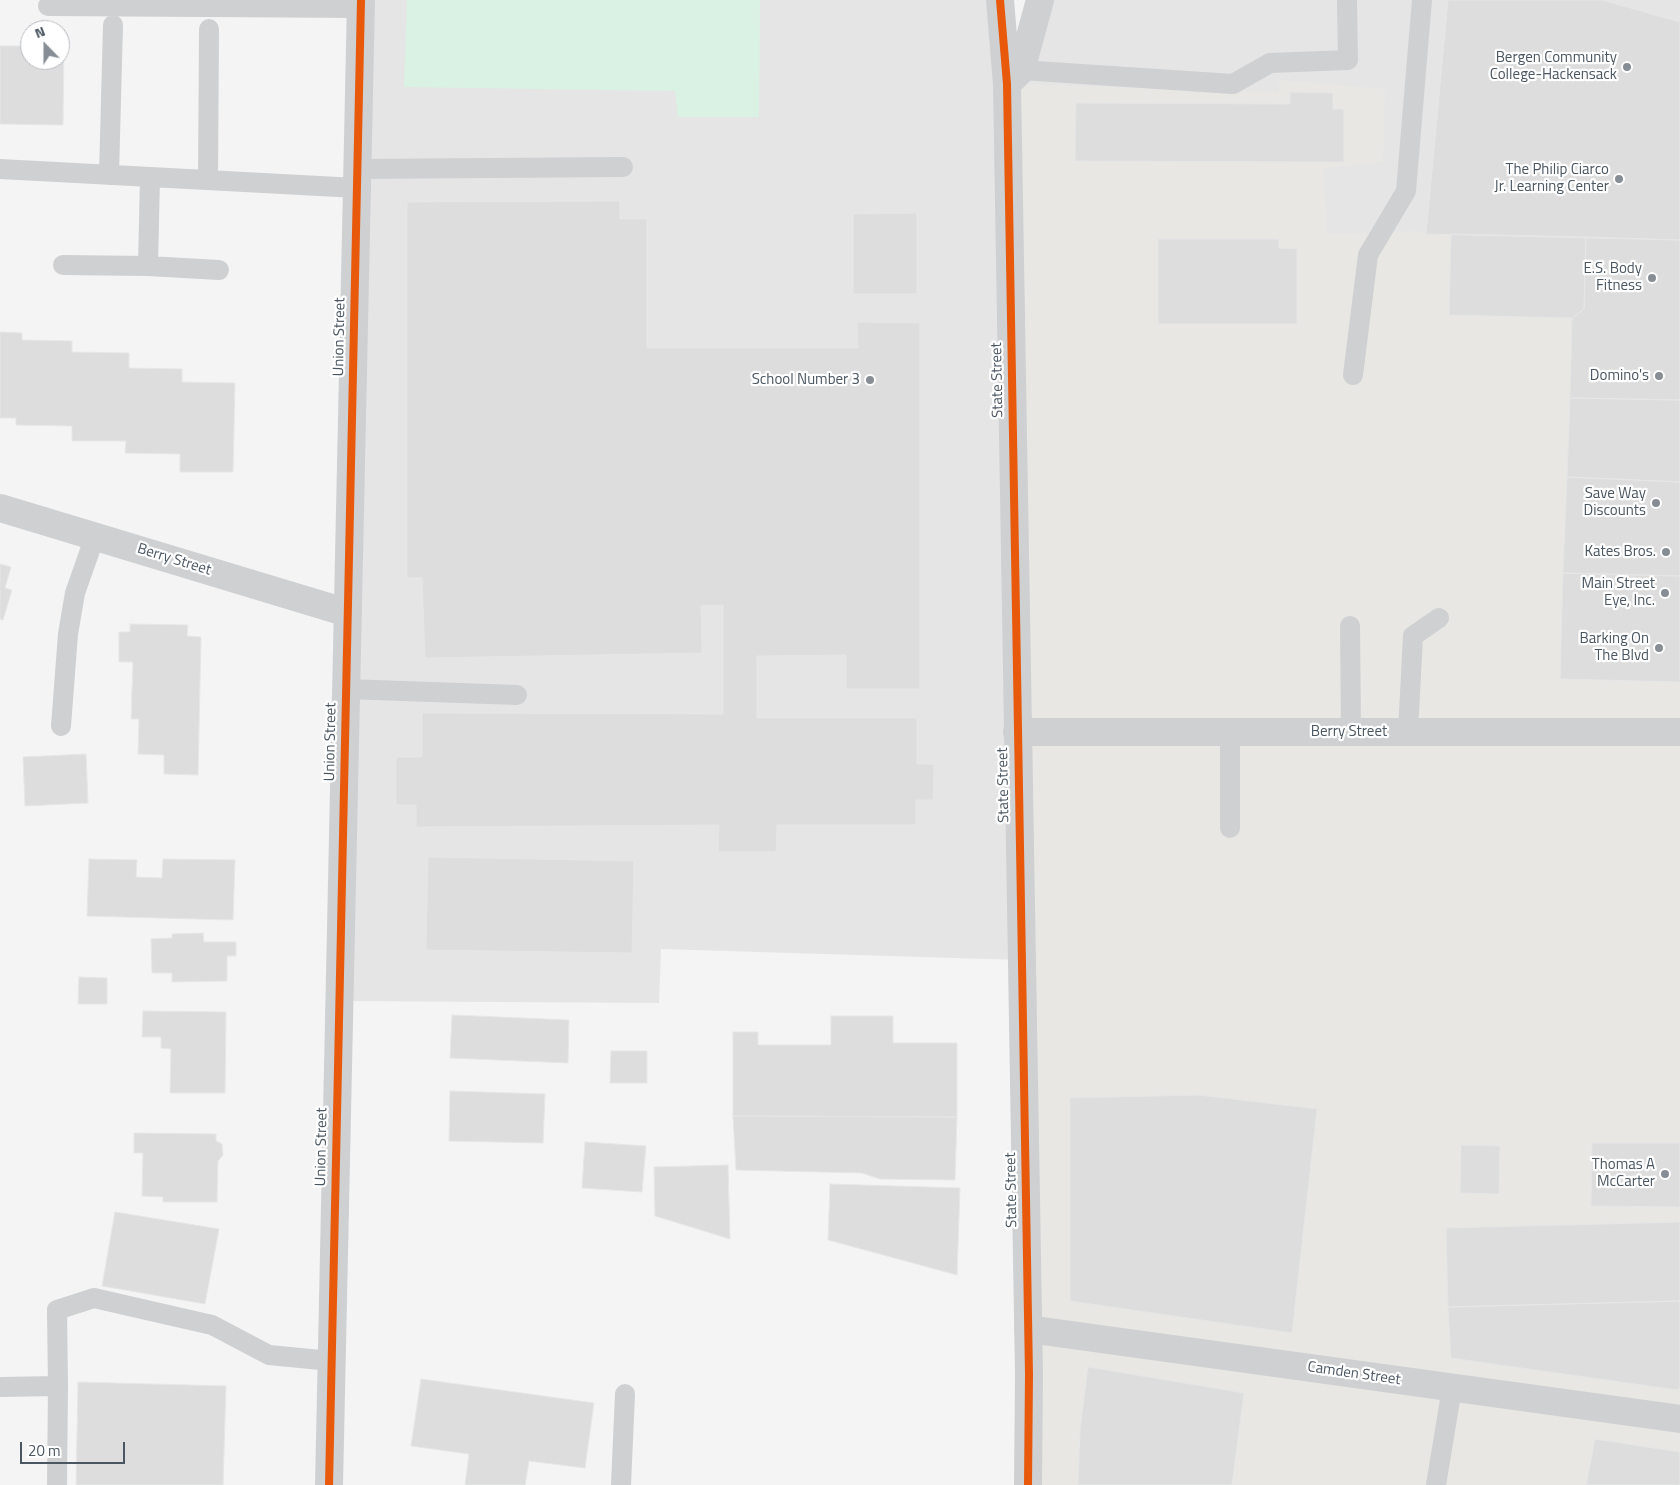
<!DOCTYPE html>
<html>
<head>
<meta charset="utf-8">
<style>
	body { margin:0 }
	#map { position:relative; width:1680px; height:1485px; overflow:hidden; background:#f4f4f4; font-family:"Titillium Web",sans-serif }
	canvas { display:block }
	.north { position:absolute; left:20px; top:20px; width:50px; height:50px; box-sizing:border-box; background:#fff; border:1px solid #b7bbc0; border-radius:50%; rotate:338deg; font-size:14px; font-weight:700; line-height:20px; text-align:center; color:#4a5661 }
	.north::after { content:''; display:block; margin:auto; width:18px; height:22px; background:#868d94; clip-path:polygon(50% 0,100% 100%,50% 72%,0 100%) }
	.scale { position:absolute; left:20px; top:1442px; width:105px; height:22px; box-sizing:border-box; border:2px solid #4a5661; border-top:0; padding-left:6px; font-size:15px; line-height:18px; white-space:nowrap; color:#4a5661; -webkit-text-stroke:4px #fff; paint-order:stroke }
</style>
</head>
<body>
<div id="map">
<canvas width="1680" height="1485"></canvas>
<div class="north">N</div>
<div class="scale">20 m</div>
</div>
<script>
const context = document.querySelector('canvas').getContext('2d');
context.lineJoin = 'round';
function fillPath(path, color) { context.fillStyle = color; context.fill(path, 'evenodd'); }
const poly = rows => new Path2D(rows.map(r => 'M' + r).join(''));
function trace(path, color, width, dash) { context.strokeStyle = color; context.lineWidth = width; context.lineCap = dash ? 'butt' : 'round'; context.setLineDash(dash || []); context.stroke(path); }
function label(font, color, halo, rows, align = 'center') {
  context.font = font + ' "Titillium Web",sans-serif'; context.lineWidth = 4.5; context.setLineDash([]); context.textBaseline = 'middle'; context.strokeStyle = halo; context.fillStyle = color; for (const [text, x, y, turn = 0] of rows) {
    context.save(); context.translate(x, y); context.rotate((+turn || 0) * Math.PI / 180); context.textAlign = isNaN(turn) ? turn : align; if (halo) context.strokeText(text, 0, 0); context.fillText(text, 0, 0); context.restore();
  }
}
fillPath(poly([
	[1680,0,1680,1485,1028,1485,1021,70]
]), '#e8e7e3');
fillPath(poly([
	[361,0,1000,0,1007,83,1040,0,1680,0,1680,240,1426,234,1416,231,1327,234,1323,168,1383,162,1385,89,1279,80,1279,92,1007,84,1021,960,661,949,659,1003,339,1001]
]), '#e6e5e6');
fillPath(poly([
	[407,0,760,0,759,117,678,117,675,91,404,87]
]), '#d9f2e3');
const building = poly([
	[1448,0,1602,0,1680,22,1680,240,1426,234,1448,0],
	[0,46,30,46,30,60,60,60,60,47,64,47,63,125,0,124,0,46],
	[1290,92,1333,93,1333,109,1344,109,1344,162,1075,161,1076,103,1290,104,1290,92],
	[620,201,620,219,647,219,647,348,858,348,857,322,920,323,920,689,846,689,846,655,757,656,757,718,917,718,917,764,934,764,933,800,916,800,916,825,777,825,776,852,718,852,719,825,416,827,416,805,396,805,396,757,422,757,422,713,723,714,723,605,701,606,702,653,425,658,422,578,407,578,407,202,620,201],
	[917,213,917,294,853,294,853,214,917,213],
	[1451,234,1586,237,1584,309,1572,318,1449,315,1451,234],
	[1586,237,1680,240,1680,400,1570,398,1572,318,1584,309,1586,237],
	[1158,239,1279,239,1279,248,1297,249,1297,324,1158,324,1158,239],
	[0,332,22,333,22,340,72,341,72,352,129,353,129,368,182,369,182,382,235,383,233,472,180,472,180,454,125,453,126,441,72,441,72,426,16,425,16,418,0,418,0,332],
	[1570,398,1680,400,1680,482,1567,477,1570,398],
	[1567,477,1680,482,1680,576,1563,573,1567,477],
	[0,564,11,567,5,588,12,590,3,620,0,619,0,564],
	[1563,573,1680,576,1680,682,1560,679,1563,573],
	[130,624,188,625,187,636,201,637,198,775,164,774,164,755,138,754,139,719,131,719,133,662,119,662,119,632,130,632,130,624],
	[86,754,88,803,25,806,23,757,86,754],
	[428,857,634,861,632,953,426,950,428,857],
	[89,859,137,860,136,877,162,878,163,859,235,860,233,920,87,916,89,859],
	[203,933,204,942,236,942,236,956,227,956,227,981,172,982,172,973,152,973,151,939,172,938,172,934,203,933],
	[79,977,107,978,107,1004,78,1004,79,977],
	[143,1011,226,1012,225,1093,170,1093,171,1049,161,1048,161,1037,142,1037,143,1011],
	[452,1015,569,1020,568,1063,450,1058,452,1015],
	[831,1016,893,1016,893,1043,957,1043,957,1117,733,1116,733,1032,758,1032,758,1045,831,1045,831,1016],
	[611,1051,647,1051,647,1083,610,1083,611,1051],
	[450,1091,545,1094,543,1143,449,1141,450,1091],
	[1198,1095,1317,1109,1292,1333,1070,1301,1070,1098,1198,1095],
	[733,1116,957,1117,955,1180,880,1179,862,1173,736,1170,733,1116],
	[134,1133,216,1134,216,1141,222,1144,223,1155,218,1161,217,1202,163,1202,163,1197,142,1196,143,1153,134,1153,134,1133],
	[585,1142,646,1146,642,1192,582,1188,585,1142],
	[1592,1143,1680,1143,1680,1207,1591,1206,1592,1143],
	[1461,1145,1500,1146,1499,1194,1460,1193,1461,1145],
	[728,1165,730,1239,655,1216,654,1167,728,1165],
	[830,1184,960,1188,957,1275,828,1240,830,1184],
	[115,1212,219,1229,205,1304,102,1286,115,1212],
	[1680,1222,1680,1301,1448,1307,1446,1228,1680,1222],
	[1680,1301,1680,1388,1677,1390,1451,1358,1448,1307,1680,1301],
	[1088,1367,1244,1393,1232,1485,1078,1485,1080,1429,1088,1367],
	[421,1379,594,1403,585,1468,529,1461,525,1485,465,1485,469,1454,411,1446,421,1379],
	[78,1382,226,1386,223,1485,76,1485,78,1382],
	[1595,1439,1680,1452,1680,1485,1586,1485,1595,1439]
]);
fillPath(building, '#ddddde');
trace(building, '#e5e6e7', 1);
trace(poly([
	[48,6,361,8],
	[1021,70,1233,84,1270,63,1348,60,1347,0],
	[0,169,357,188],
	[358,169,623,167],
	[109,175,113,25],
	[208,180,209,29],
	[63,265,148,266,150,177],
	[148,266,219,270],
	[1353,375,1368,255,1406,191,1422,0],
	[1350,626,1351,732],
	[346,689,517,695],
	[61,726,68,634,75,593,95,536],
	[1230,732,1230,828],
	[1408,732,1413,636,1439,618],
	[58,1386,57,1310,94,1298,212,1325,269,1355,331,1361],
	[0,1387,58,1386,57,1485],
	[621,1485,625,1394],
	[1436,1485,1452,1388]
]), '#ced0d2', 20);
trace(poly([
	[0,508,348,613],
	[1017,732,1680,732],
	[1028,1329,1680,1419],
	[329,1485,361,0]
]), '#ced0d2', 28);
trace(poly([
	[1000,0,1007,84,1029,1374,1028,1485],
	[1007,84,1021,70,1040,0]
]), '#ced0d2', 28);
trace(poly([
	[1000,0,1007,84,1029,1374,1028,1485],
	[329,1485,361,0]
]), '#e8590c', 8);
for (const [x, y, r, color] of [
	[1627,67,5,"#868d94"],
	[1619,179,5,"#868d94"],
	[1652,278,5,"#868d94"],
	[1659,376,5,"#868d94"],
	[870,380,5,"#868d94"],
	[1656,503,5,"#868d94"],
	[1666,552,5,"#868d94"],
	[1665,593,5,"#868d94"],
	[1659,648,5,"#868d94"],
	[1665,1174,5,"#868d94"]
]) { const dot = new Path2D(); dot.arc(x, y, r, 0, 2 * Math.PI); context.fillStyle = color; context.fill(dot); trace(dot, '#fff', 2); }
label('15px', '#4a5661', '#fff', [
	["Bergen Community",1617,58],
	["College-Hackensack",1617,75],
	["The Philip Ciarco",1609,170],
	["Jr. Learning Center",1609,187],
	["E.S. Body",1642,269],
	["Fitness",1642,286],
	["Domino's",1649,376],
	["School Number 3",860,380],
	["Save Way",1646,494],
	["Discounts",1646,511],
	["Kates Bros.",1656,552],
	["Main Street",1655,584],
	["Eye, Inc.",1655,601],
	["Barking On",1649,639],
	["The Blvd",1649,656],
	["Thomas A",1655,1165],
	["McCarter",1655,1182]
], 'right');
label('15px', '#4a5661', '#fff', [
	["Union Street",340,337,-89],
	["State Street",998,380,-91],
	["Berry Street",174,560,17],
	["Berry Street",1349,732],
	["Union Street",331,742,-89],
	["State Street",1004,785,-91],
	["Union Street",322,1147,-89],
	["State Street",1012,1190,-91],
	["Camden Street",1354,1374,8]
]);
</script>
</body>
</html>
